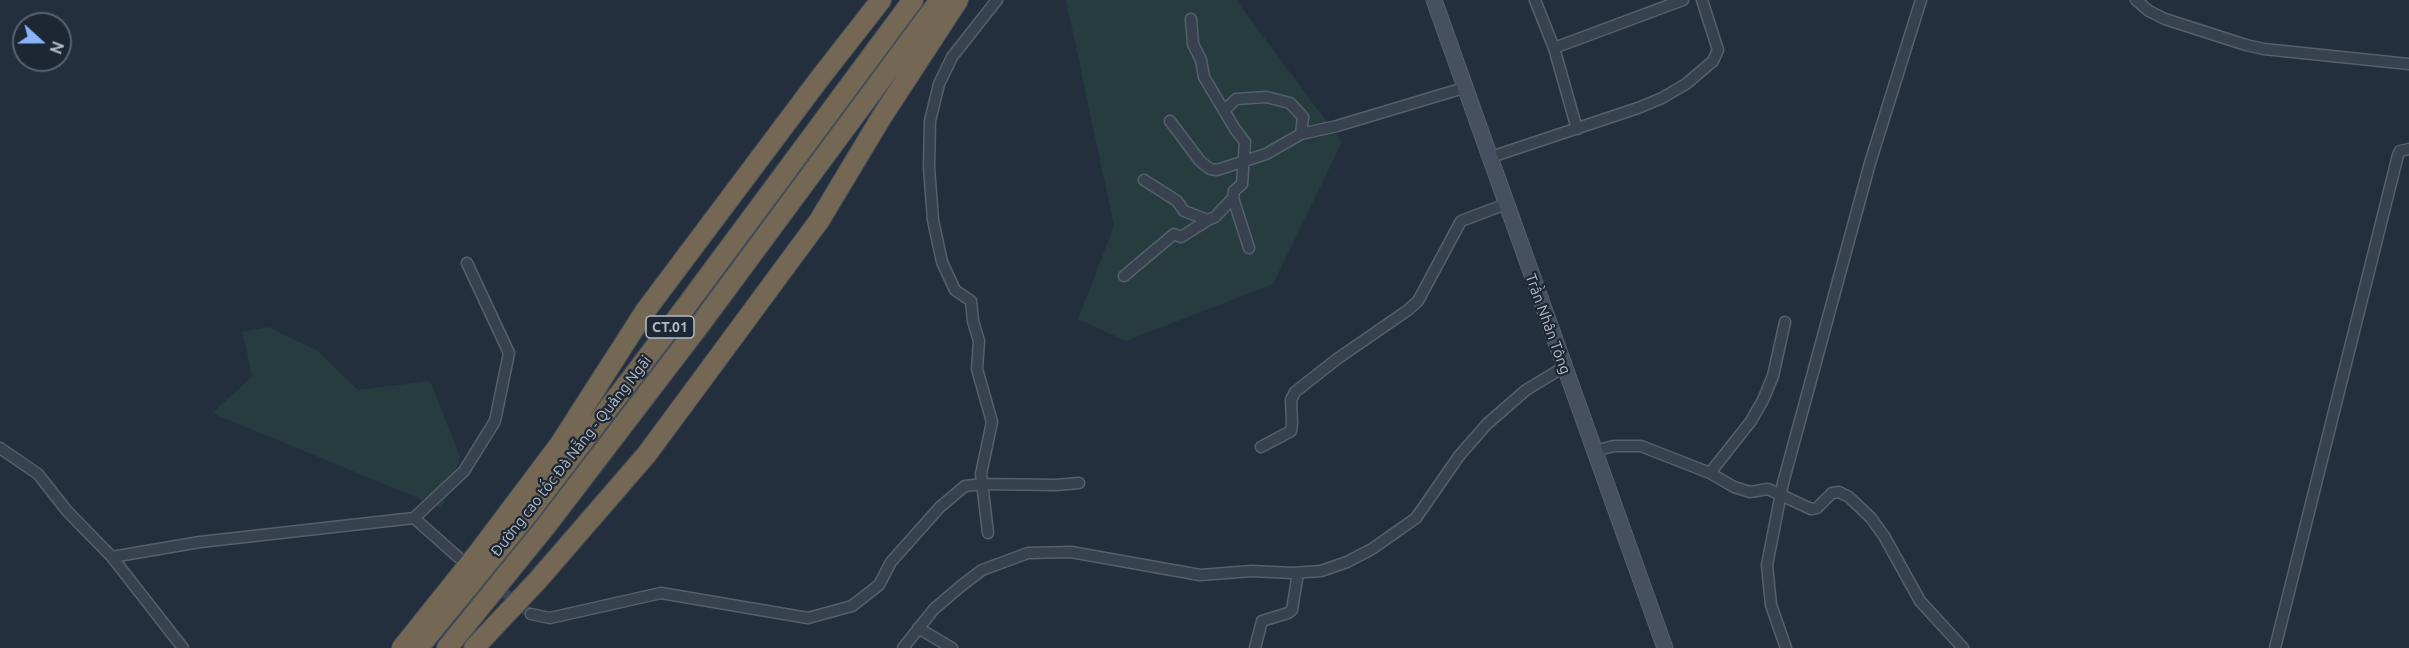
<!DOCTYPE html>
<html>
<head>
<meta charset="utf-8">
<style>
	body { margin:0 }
	#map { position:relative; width:2409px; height:648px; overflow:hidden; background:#242f3e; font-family:Ubuntu,sans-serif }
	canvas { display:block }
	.north { position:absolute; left:12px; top:12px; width:60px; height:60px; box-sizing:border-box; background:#1d2633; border:2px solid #59626f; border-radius:50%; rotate:111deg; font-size:16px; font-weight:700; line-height:24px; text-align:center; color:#b4bcc9 }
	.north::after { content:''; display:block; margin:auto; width:21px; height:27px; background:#8ab4f8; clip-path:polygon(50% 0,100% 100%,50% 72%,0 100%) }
</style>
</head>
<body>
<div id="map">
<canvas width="2409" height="648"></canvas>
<div class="north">N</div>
</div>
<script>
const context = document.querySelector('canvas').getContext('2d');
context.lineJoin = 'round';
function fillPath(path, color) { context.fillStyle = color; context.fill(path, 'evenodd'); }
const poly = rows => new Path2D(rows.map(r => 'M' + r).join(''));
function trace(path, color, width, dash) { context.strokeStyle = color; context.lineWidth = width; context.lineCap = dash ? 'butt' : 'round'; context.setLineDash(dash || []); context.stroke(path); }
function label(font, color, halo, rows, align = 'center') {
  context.font = font + ' Ubuntu,sans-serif'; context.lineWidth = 4.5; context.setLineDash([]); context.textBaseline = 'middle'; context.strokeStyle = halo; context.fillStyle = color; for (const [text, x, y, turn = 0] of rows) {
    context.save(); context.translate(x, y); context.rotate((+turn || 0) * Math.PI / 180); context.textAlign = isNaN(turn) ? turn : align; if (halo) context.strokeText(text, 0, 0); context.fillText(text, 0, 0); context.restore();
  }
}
fillPath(poly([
	[1066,0,1236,0,1342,142,1273,284,1126,341,1078,319,1114,226],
	[268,327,318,351,358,390,430,381,460,457,442,508,212,413,252,377,243,332]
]), '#263c3f');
trace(poly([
	[477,571,531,614]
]), '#3a4453', 10, [10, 5]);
const street = poly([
	[1535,0,1554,48,1577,129],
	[2136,0,2149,11,2165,19,2246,45,2264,49,2409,64],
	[1554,48,1683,0],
	[1224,111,1236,99,1266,97,1290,103,1303,117,1301,134],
	[1170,121,1200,161,1210,169,1217,170,1266,154,1301,134,1337,126,1467,87],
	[1491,157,1638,108,1662,98,1686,84,1713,61,1718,50,1702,0],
	[1144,180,1177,201,1184,211,1208,220,1215,217,1233,198,1234,191,1242,184,1245,142,1235,129,1204,77,1201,60,1193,44,1191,19],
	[1233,198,1249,248],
	[1124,276,1174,234,1181,237,1208,220],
	[1261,447,1291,431,1292,423,1291,400,1295,392,1337,359,1408,310,1418,301,1461,221,1506,204],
	[0,448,38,474,67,511,112,557,183,648],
	[1594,451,1614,446,1641,446,1710,473,1734,487,1750,492,1768,489,1811,509,1817,508,1832,493,1839,492,1849,497,1871,518,1884,536,1920,601,1963,648],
	[1710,473,1751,421,1763,400,1773,376,1785,322],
	[414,518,464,471,495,421,509,353,467,263],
	[988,533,981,474,992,422,977,369,979,341,973,321,971,301,955,290,942,262,933,220,929,167,930,121,939,84,952,57,997,0],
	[112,557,200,542,414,518,458,557],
	[531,614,550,618,661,593,808,618,852,606,879,585,891,562,940,507,965,486,983,484,1056,485,1079,483],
	[918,628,952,648],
	[903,648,934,609,961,586,982,570,1028,553,1071,552,1200,575,1252,571,1292,573,1321,571,1347,562,1372,549,1416,518,1459,456,1487,424,1526,390,1564,367],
	[1255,648,1262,621,1288,613,1292,610,1298,573],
	[1786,648,1771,605,1767,565,1783,483,1870,163,1921,0],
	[2275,648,2398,155,2400,151,2409,149]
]);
const secondary = poly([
	[1434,0,1665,648]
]);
const highway = poly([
	[402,648,478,553,560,444,646,310,820,78,881,0],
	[418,648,528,514,684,309,913,0],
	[447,648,546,526,702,322,940,0],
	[474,648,538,580,647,454,819,221,881,118,958,0]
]);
trace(street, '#565f6c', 13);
trace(secondary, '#565f6c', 17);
trace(highway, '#434c59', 22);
trace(street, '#38414e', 10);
trace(secondary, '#465061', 15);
trace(highway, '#746855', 20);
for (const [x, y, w] of [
	[670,327,48]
]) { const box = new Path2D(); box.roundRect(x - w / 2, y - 11, w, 22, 4.5); context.fillStyle = '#1d2633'; context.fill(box); trace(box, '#b4bcc9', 1.5); }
label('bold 14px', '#b4bcc9', null, [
	["CT.01",670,327]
]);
label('15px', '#b4bcc9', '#1d2633', [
	["Trần Nhân Tông",1548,324,70],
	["Đường cao tốc Đà Nẵng - Quảng Ngãi",571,456,-52]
]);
</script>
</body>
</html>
